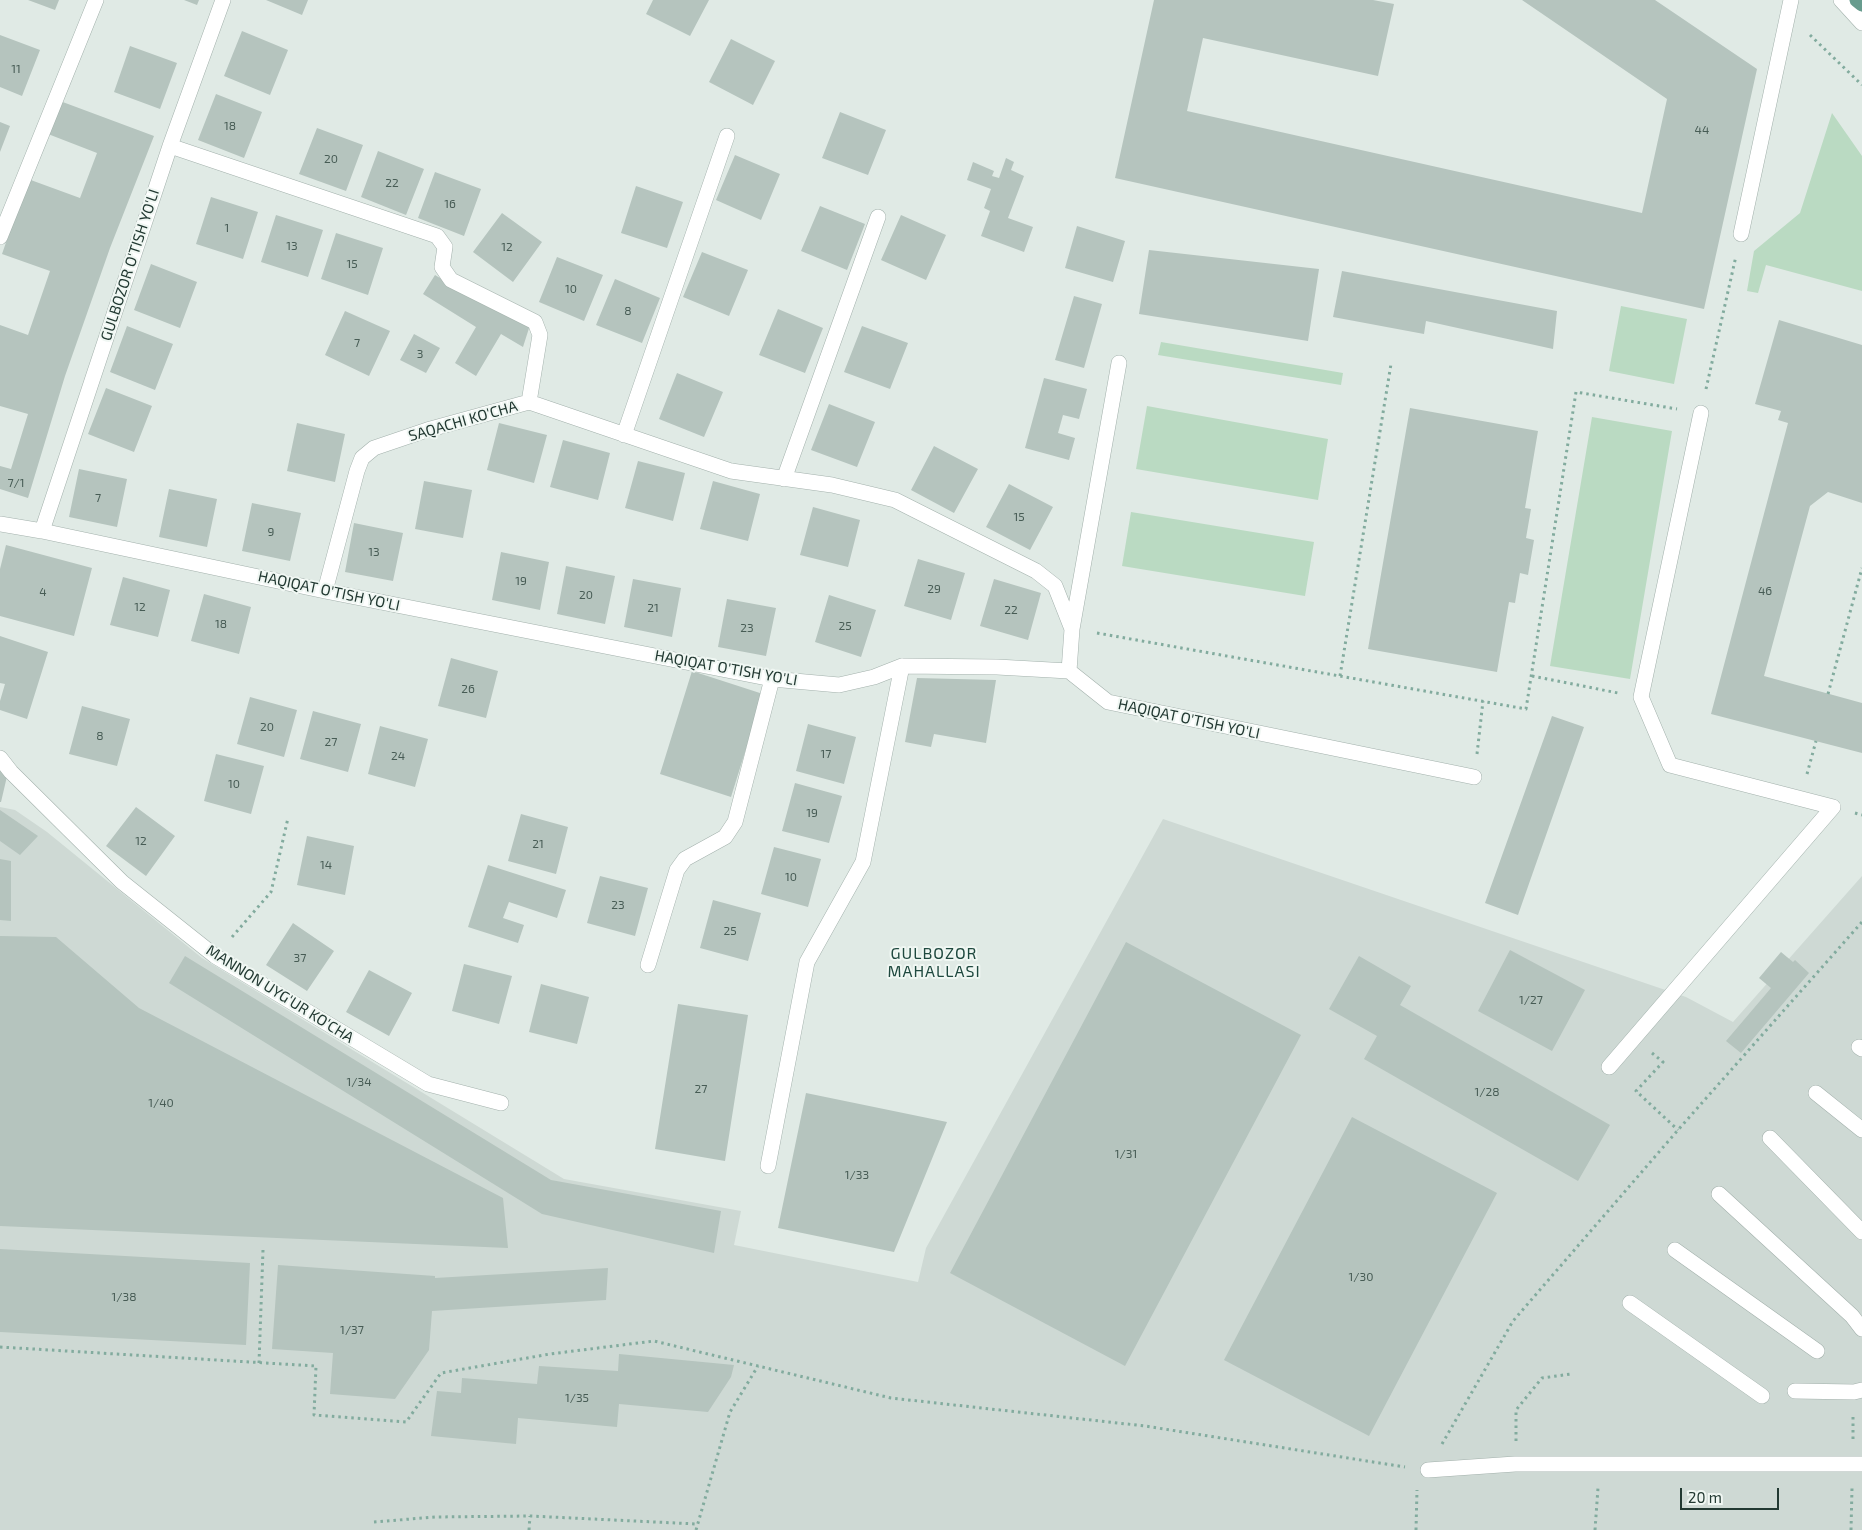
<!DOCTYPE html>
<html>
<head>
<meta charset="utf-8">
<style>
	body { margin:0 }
	#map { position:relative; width:1862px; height:1530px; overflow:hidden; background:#e0eae5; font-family:"Exo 2",sans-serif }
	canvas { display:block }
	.scale { position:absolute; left:1680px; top:1488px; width:99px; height:22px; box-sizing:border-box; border:2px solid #223932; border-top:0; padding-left:6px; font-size:15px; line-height:18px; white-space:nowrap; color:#223932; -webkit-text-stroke:4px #f0f7f3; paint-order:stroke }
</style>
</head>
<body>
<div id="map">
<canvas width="1862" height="1530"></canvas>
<div class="scale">20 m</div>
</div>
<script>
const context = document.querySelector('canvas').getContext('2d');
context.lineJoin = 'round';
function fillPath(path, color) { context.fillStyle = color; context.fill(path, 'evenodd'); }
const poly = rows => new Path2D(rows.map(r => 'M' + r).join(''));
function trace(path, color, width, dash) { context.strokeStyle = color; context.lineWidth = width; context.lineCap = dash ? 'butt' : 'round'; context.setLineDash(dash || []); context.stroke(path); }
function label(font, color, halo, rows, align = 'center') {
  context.font = font + ' "Exo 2",sans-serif'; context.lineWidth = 4; context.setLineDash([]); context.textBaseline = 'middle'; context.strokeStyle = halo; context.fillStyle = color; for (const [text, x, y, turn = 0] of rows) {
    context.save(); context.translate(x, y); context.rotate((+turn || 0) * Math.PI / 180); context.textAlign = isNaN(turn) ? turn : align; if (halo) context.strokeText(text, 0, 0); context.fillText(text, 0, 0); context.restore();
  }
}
fillPath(poly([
	[0,807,15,810,47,832,202,958,564,1179,741,1211,734,1245,918,1282,926,1248,1163,819,1686,997,1733,1022,1862,876,1862,1530,0,1530]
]), '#ced9d4');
fillPath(poly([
	[1832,113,1862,156,1862,291,1766,265,1758,293,1747,291,1754,251,1800,213],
	[1621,306,1687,319,1674,384,1609,371],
	[1161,342,1343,373,1341,385,1158,355],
	[1147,406,1328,439,1318,500,1136,469],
	[1592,417,1672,431,1630,679,1550,666],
	[1131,512,1314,542,1305,596,1122,566]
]), '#badac2');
fillPath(poly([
	[28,0,59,0,55,10],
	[184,0,199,0,197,5],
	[266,0,308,0,302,15],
	[653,0,709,0,690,36,646,14],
	[1154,0,1373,0,1394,4,1378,76,1203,38,1187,111,1642,213,1667,99,1522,0,1655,0,1757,69,1704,309,1115,178],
	[242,31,288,50,270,95,224,76],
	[0,35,40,50,22,96,0,87],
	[731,39,775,61,753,105,709,82],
	[130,46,177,63,160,109,114,92],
	[216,94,262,112,244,158,198,140],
	[60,101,154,136,110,248,65,376,28,498,0,489,0,466,11,469,28,414,0,406,0,325,28,335,50,271,2,254,28,179,80,198,97,153,48,134],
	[840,112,886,130,868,175,822,158],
	[0,122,10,126,0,152],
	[317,128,363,145,346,191,299,174],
	[378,151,424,169,406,215,361,197],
	[735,155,780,174,761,220,716,200],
	[1006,158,1014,162,1011,170,1024,176,1008,218,1033,227,1024,252,981,236,990,211,984,208,991,189,967,180,973,162,994,171,992,176,999,178],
	[435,172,481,189,464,236,418,218],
	[636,186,683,202,667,248,621,233],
	[211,197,258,212,243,259,196,244],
	[820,206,865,224,847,270,801,251],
	[502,213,542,242,513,282,473,252],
	[276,215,323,230,308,277,261,262],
	[901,215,946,235,926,280,881,260],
	[1077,226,1125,241,1113,282,1065,268],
	[336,233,383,248,368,295,321,279],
	[1149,250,1319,269,1308,341,1139,314],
	[702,252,748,270,729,316,683,297],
	[557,257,603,275,584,321,539,302],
	[151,264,197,282,180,328,134,310],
	[1342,271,1557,311,1553,349,1426,321,1424,334,1333,317],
	[435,275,488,307,530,325,523,347,501,334,476,376,455,363,476,327,423,294],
	[615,279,660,298,642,343,596,325],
	[1074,296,1102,304,1084,368,1055,360],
	[778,309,823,328,805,373,759,355],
	[345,311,390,331,369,376,325,355],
	[1779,320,1862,345,1862,503,1828,492,1810,506,1764,676,1862,703,1862,753,1711,714,1788,423,1778,420,1781,411,1755,404],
	[127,326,173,344,155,390,110,372],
	[862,326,908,343,890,389,844,372],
	[414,334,440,348,426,373,400,360],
	[677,373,723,392,704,437,659,419],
	[1044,378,1087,389,1079,419,1063,415,1058,433,1075,438,1069,460,1025,448],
	[106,388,152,406,134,452,88,434],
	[829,404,875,422,857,467,811,450],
	[1410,408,1538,431,1525,508,1531,509,1526,538,1534,540,1528,575,1520,573,1515,603,1509,602,1497,672,1368,649],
	[297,423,345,434,335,482,287,471],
	[499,423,547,435,534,483,487,470],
	[563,440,610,453,598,500,550,487],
	[934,446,978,469,954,513,911,490],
	[638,461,685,473,673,521,625,508],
	[79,469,127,479,117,527,69,517],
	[424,481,472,490,463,538,415,529],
	[713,481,760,494,748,541,700,529],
	[1009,484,1053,507,1030,550,986,527],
	[169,489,217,499,207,547,159,537],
	[252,503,301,513,290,561,242,551],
	[813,507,860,520,848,567,800,555],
	[354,523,403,533,393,581,345,572],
	[6,545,92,568,74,636,0,616,0,569],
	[501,552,549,562,540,610,492,600],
	[918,559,965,573,951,620,904,606],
	[566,566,615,576,605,624,557,614],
	[123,577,170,590,158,637,110,625],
	[633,579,681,588,672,637,624,627],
	[994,579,1041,593,1028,640,980,626],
	[204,594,251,607,239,654,191,641],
	[829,595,876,610,861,657,815,642],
	[727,599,776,608,766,656,718,647],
	[0,636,48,652,27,719,0,710,0,701,5,684,0,683],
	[451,658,498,671,486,718,438,706],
	[692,671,763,694,731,797,660,774],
	[917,678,996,680,986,743,934,734,931,747,905,742],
	[250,697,297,710,284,757,237,744],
	[82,706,130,719,117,766,69,754],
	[313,711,361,724,348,772,300,759],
	[1552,716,1584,727,1518,915,1485,903],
	[808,724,856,737,844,784,796,771],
	[380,726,428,739,415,787,368,774],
	[216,754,264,766,251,814,204,801],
	[0,770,8,772,1,802,0,802],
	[795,783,842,796,829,843,782,831],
	[136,807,175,836,146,876,106,846],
	[0,810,38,836,20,855,0,841],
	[521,814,568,827,556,874,508,861],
	[307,836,354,846,345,895,297,885],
	[774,847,821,859,808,907,761,894],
	[0,859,11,861,11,921,0,920],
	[488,865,566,890,557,918,509,902,503,918,524,925,518,943,468,927],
	[600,876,648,888,635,936,587,923],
	[713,900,761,913,748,961,700,948],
	[293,923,334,951,307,991,266,965],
	[0,936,56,937,139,1008,503,1198,508,1248,0,1226],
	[1126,942,1301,1035,1125,1366,950,1273],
	[1510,950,1585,990,1552,1051,1478,1011],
	[1781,952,1793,962,1795,960,1809,973,1741,1053,1726,1041,1771,988,1759,978],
	[185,956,551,1180,721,1211,714,1253,542,1214,169,983],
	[1359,956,1411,986,1400,1005,1610,1125,1578,1181,1364,1059,1377,1036,1329,1009],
	[464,964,512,976,499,1024,452,1011],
	[369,970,412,993,389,1036,346,1012],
	[541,984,589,997,577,1044,529,1032],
	[678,1004,748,1015,725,1161,655,1149],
	[806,1093,947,1122,894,1252,778,1228],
	[1352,1117,1497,1193,1369,1436,1224,1360],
	[0,1249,250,1263,246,1345,0,1332],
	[278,1265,435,1276,435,1278,608,1268,606,1300,432,1311,429,1350,395,1399,330,1394,333,1353,272,1349],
	[619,1354,734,1365,731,1377,708,1412,619,1404,617,1427,518,1418,516,1444,431,1436,437,1391,461,1393,462,1378,537,1384,539,1366,618,1371]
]), '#b5c4be');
const minor = poly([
	[1841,0,1862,23],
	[170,146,437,236,445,247,442,267,451,280,535,322,540,335,529,402,427,430,374,448,362,458,357,471,325,591],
	[1741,234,1791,0],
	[0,237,96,0],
	[529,402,731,471,832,485,895,500,1036,571,1055,586,1072,629],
	[624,435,727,136],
	[784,479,878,217],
	[0,524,42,531,325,591,772,679,839,685,874,677,902,666,997,667,1069,671,1108,702,1474,777],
	[42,531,170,146,223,0],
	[1069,671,1072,629,1119,363],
	[0,758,11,772,122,882,215,956,428,1084,501,1103],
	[648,965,677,870,685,859,725,837,735,822,772,679],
	[1859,1047,1862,1049],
	[1609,1067,1833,807,1670,765,1641,697,1701,413],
	[1816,1093,1862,1130],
	[1770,1138,1862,1232],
	[768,1166,807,962,863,862,902,666],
	[1719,1194,1852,1316,1862,1329],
	[1675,1250,1817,1351],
	[1630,1303,1762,1396],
	[1795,1391,1854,1392,1862,1390],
	[1428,1470,1515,1464,1862,1464]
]);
const major = poly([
	[1857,0,1862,4]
]);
trace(minor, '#a3b1ac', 16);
trace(major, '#bdc4c2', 16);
trace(poly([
	[1810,35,1862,85],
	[1706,389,1736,256],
	[1097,633,1526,709,1576,392,1677,409],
	[1340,676,1391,364],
	[1532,676,1618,693],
	[1828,694,1862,568],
	[1477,754,1483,701],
	[1807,774,1816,741],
	[1855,813,1862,815],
	[232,937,271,892,288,818],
	[1652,1053,1663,1062,1636,1091,1678,1130],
	[0,1347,316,1366,314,1415,406,1422,441,1373,550,1354,654,1341,891,1398,1145,1426,1405,1467],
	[259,1363,263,1250],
	[1853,1439,1853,1416],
	[1516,1441,1516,1410,1542,1378,1571,1374],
	[1442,1444,1513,1321,1678,1130,1862,922],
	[374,1522,435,1517,530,1516,697,1524],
	[529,1530,530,1516],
	[696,1530,730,1412,758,1366],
	[1416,1530,1417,1490],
	[1595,1530,1598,1488],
	[1851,1530,1852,1488]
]), '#82ab9e', 3, [2.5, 4]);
trace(minor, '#fff', 15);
trace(major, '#679c8e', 15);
label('12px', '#475c55', null, [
	["11",16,69],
	["18",230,126],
	["44",1702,130],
	["20",331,159],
	["22",392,183],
	["16",450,204],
	["1",227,228],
	["13",292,246],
	["12",507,247],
	["15",352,264],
	["10",571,289],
	["8",628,311],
	["7",357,343],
	["3",420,354],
	["7/1",16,483],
	["7",98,498],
	["15",1019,517],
	["9",271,532],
	["13",374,552],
	["19",521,581],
	["29",934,589],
	["46",1765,591],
	["4",43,592],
	["20",586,595],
	["12",140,607],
	["21",653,608],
	["22",1011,610],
	["18",221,624],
	["25",845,626],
	["23",747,628],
	["26",468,689],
	["20",267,727],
	["8",100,736],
	["27",331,742],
	["17",826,754],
	["24",398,756],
	["10",234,784],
	["19",812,813],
	["12",141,841],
	["21",538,844],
	["14",326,865],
	["10",791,877],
	["23",618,905],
	["25",730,931],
	["37",300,958],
	["1/27",1531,1000],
	["1/34",359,1082],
	["27",701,1089],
	["1/28",1487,1092],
	["1/40",161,1103],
	["1/31",1126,1154],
	["1/33",857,1175],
	["1/30",1361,1277],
	["1/38",124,1297],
	["1/37",352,1330],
	["1/35",577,1398]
]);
label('15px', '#223932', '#f0f7f3', [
	["GULBOZOR O'TISH YO'LI",130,265,-72],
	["SAQACHI KO'CHA",463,421,-16],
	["HAQIQAT O'TISH YO'LI",329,591,12],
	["HAQIQAT O'TISH YO'LI",726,668,10],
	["HAQIQAT O'TISH YO'LI",1189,719,12],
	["MANNON UYG'UR KO'CHA",280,994,32]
]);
context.letterSpacing = '1px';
label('16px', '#1f493f', '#f0f7f3', [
	["GULBOZOR",934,954],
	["MAHALLASI",934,972]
]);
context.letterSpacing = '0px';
</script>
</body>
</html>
